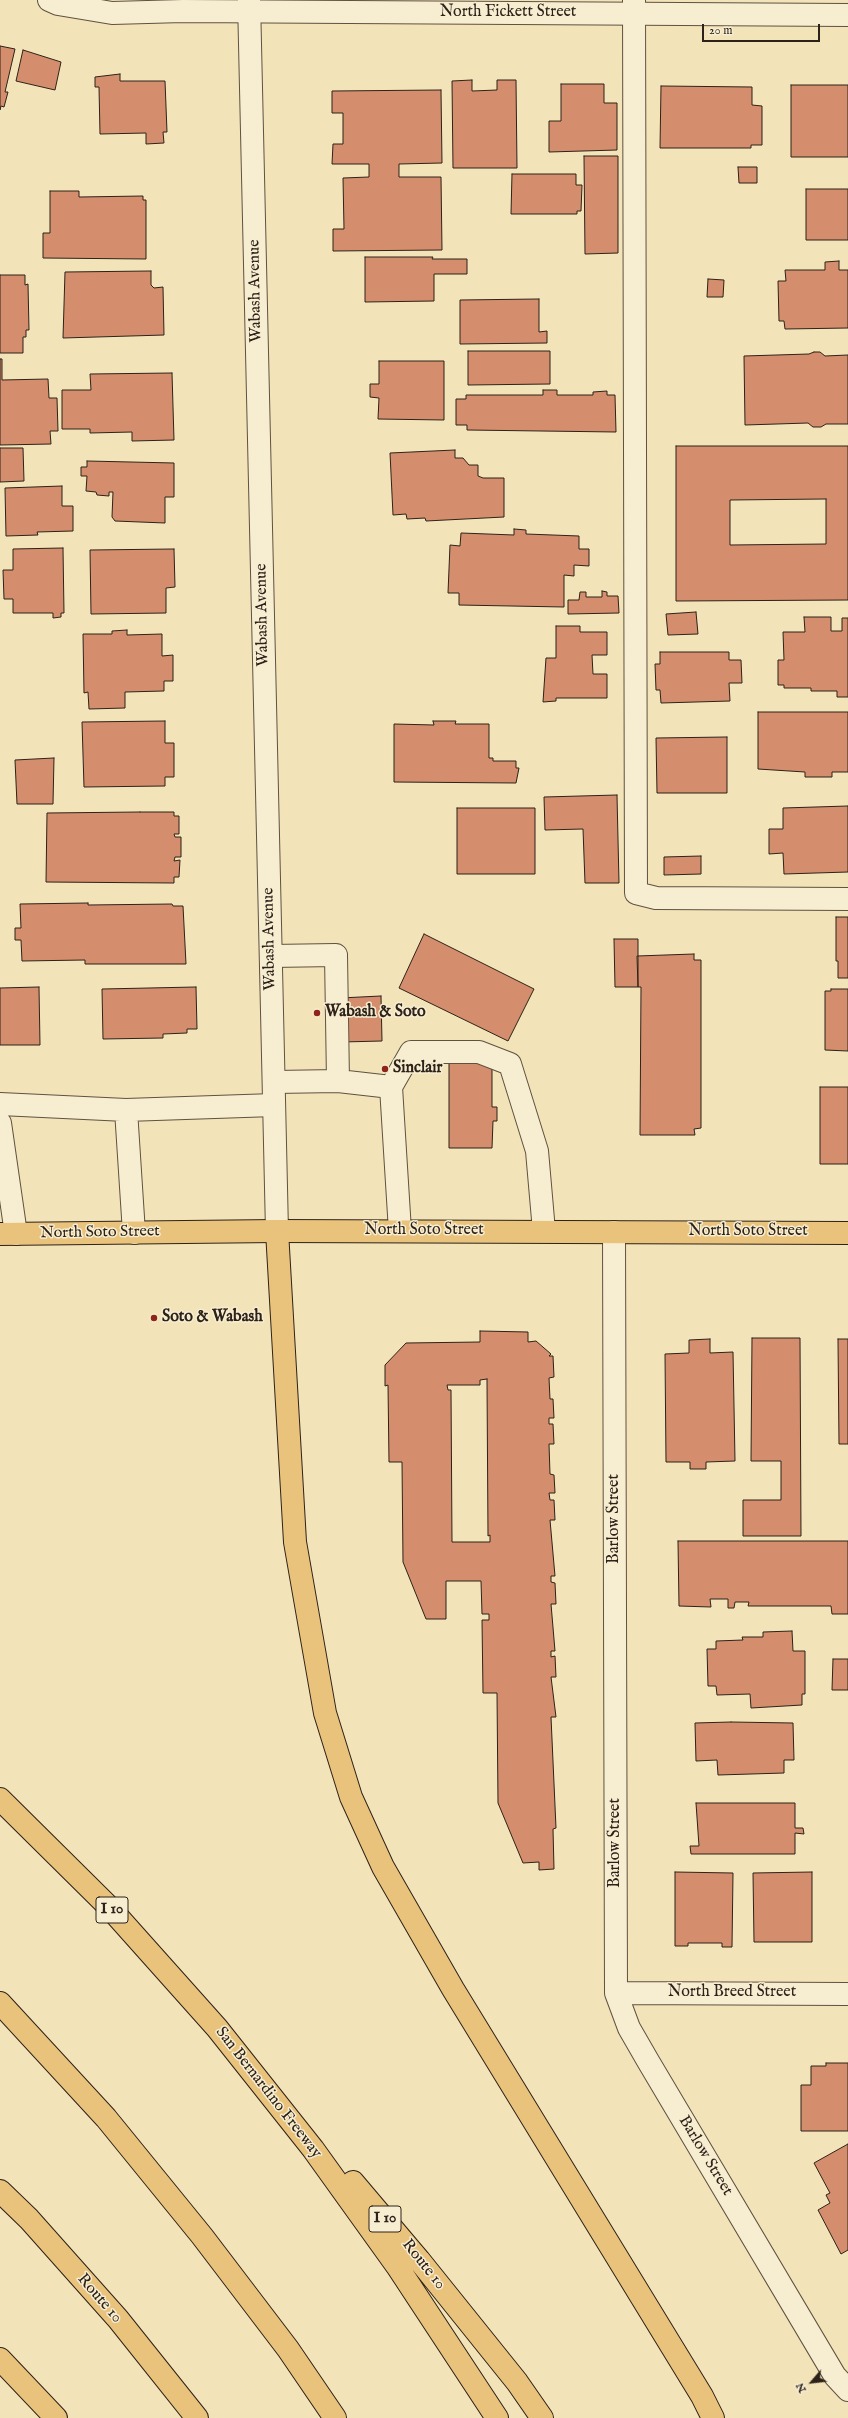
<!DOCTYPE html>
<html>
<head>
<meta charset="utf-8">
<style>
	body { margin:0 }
	#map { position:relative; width:848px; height:2418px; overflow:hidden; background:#f2e3b8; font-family:"IM FELL English",serif }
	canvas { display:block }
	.north { position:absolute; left:792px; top:2362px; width:40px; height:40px; -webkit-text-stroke:3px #f7edd1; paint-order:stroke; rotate:242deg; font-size:11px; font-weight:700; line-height:16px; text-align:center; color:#2d2219 }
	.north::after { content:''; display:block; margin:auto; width:14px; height:18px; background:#2d2219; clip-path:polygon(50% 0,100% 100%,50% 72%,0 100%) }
	.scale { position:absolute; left:702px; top:24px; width:118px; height:18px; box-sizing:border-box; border:2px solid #2d2219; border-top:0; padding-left:5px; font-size:12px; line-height:14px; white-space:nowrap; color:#2d2219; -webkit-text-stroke:3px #f7edd1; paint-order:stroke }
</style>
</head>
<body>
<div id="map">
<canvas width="848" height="2418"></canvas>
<div class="north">N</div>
<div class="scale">20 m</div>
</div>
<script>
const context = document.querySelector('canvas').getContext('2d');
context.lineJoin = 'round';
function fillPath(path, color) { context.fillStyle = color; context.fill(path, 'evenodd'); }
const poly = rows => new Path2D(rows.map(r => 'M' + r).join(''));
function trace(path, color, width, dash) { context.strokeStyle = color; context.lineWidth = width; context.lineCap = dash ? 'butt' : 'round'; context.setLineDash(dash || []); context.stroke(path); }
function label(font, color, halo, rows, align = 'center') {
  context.font = font + ' "IM FELL English",serif'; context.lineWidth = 3; context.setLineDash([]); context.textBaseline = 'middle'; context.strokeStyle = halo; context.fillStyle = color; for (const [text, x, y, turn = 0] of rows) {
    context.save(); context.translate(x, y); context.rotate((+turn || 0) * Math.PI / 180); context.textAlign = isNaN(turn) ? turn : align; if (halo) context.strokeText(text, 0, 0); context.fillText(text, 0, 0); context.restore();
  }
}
const building = poly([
	[0,46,15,49,5,92,8,92,4,107,1,106,0,110,0,46],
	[23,50,61,62,55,90,16,81,23,50],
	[120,74,120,81,165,81,167,132,163,132,164,143,146,144,146,133,100,134,99,87,95,87,95,77,120,74],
	[472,80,472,91,497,90,497,80,516,80,517,168,453,168,452,81,472,80],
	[561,84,604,84,604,103,617,103,617,150,549,152,549,121,561,121,561,84],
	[791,85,848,85,848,157,791,157,791,85],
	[661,86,752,87,752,105,762,106,762,145,751,145,751,148,660,148,661,86],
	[441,90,442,163,399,164,399,177,441,177,442,250,333,251,333,229,344,229,343,178,369,177,369,164,332,164,333,144,343,144,343,113,332,113,332,91,441,90],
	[584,156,618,156,618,253,585,254,584,156],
	[738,167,757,167,757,183,739,183,738,167],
	[512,174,576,174,576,185,582,185,581,211,577,211,577,214,511,214,512,174],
	[806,189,848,189,848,240,806,240,806,189],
	[50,191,79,191,79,197,143,196,143,200,146,200,146,259,43,258,43,233,50,233,50,191],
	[365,257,433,257,432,259,467,259,467,274,434,274,434,301,365,302,365,257],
	[839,261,839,270,848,270,848,328,785,329,784,321,779,321,778,281,786,281,785,270,825,270,825,262,839,261],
	[151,271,151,285,154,288,163,287,164,335,63,338,65,272,151,271],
	[0,275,25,275,25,285,28,284,29,330,26,330,26,337,23,337,23,353,0,353,0,275],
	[708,279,724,280,723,297,707,297,708,279],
	[539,299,539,332,547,331,547,343,460,344,460,300,539,299],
	[468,351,550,351,550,384,468,385,468,351],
	[814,352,820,352,825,356,848,355,848,424,826,424,821,427,813,427,808,423,745,425,744,356,809,354,814,352],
	[0,359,2,359,2,380,48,379,49,398,57,398,58,431,50,431,51,444,0,445,0,359],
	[379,361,444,361,444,420,378,419,379,398,370,397,370,384,379,384,379,361],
	[172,373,174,440,132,441,132,432,90,433,90,429,62,429,62,390,91,390,90,374,172,373],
	[543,390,557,390,557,395,593,395,593,392,607,391,607,395,615,395,616,432,467,430,467,425,456,425,456,399,466,399,466,395,543,395,543,390],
	[676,446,848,446,848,600,676,601,676,446],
	[826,499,826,544,730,545,730,500,826,499],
	[0,448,23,448,24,481,0,482,0,448],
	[455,450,455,458,463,458,469,465,478,465,478,476,483,478,504,478,504,517,426,521,425,518,407,519,406,514,393,515,390,453,455,450],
	[87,461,174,463,174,497,165,497,165,523,115,521,112,517,113,492,109,492,109,496,97,495,96,492,86,491,87,476,81,476,81,467,87,467,87,461],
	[62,486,62,506,73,506,73,531,37,532,38,535,6,536,5,488,62,486],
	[514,529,526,530,526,534,579,536,579,549,589,549,589,566,574,565,574,576,564,575,564,607,459,605,459,593,448,593,450,545,460,546,461,533,514,535,514,529],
	[63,548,64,613,61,613,61,617,53,618,53,613,13,613,13,599,4,599,3,570,13,570,13,549,63,548],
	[174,549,175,587,166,588,166,613,91,614,90,550,174,549],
	[602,591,607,592,607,596,618,596,619,613,568,614,568,600,579,600,580,592,586,592,586,597,602,597,602,591],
	[696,612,698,634,668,635,666,614,696,612],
	[804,617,831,617,831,631,842,631,842,618,848,618,848,697,837,697,837,691,811,691,811,688,784,688,784,685,778,685,778,660,784,660,783,632,805,632,804,617],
	[556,626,580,626,580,632,607,632,607,655,592,655,593,674,607,674,607,698,556,698,556,701,543,702,546,658,556,658,556,626],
	[127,630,127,635,162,634,162,656,173,655,173,681,164,681,164,691,125,692,125,708,89,709,88,692,84,693,83,634,112,634,112,631,127,630],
	[660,652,729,652,729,660,741,660,742,683,729,683,730,701,661,703,660,690,656,690,655,664,660,664,660,652],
	[758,712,848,712,848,772,832,772,832,777,805,777,805,772,758,769,758,712],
	[165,721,165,743,174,743,174,777,165,777,165,786,84,787,82,722,165,721],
	[433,721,456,721,455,724,489,724,489,758,493,758,493,761,516,761,516,768,519,768,516,783,394,782,394,724,434,725,433,721],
	[727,737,727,793,657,793,656,738,727,737],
	[54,758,53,804,17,804,15,760,54,758],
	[617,795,619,883,585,883,583,829,545,830,544,797,617,795],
	[848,806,848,872,784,874,783,853,769,854,769,829,783,829,783,808,848,806],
	[457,808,535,808,535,874,457,874,457,808],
	[140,812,174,812,174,816,179,816,179,834,174,834,175,837,181,837,181,857,175,857,174,861,180,860,179,877,174,877,174,883,46,882,47,813,140,812],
	[701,856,701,874,664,875,664,857,701,856],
	[88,903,88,905,172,904,173,906,183,906,186,964,85,964,85,960,22,961,21,940,15,940,15,928,21,928,20,904,88,903],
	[836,917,848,917,848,978,838,978,838,961,836,961,836,917],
	[424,934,534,989,508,1041,399,988,424,934],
	[614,939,638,939,638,987,615,987,614,939],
	[694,954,694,960,701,960,701,1128,694,1129,695,1135,640,1135,641,987,638,987,637,956,694,954],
	[39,987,40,1045,0,1045,0,988,39,987],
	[196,987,197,1029,187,1029,187,1033,163,1034,163,1038,103,1039,102,989,196,987],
	[831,989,848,989,848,1051,825,1050,825,991,831,991,831,989],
	[381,996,382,1041,342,1042,340,998,381,996],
	[449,1061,492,1061,492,1107,497,1107,497,1121,493,1121,492,1148,449,1148,449,1061],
	[820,1087,848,1087,848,1164,820,1164,820,1087],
	[480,1331,528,1332,528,1342,536,1341,551,1354,549,1356,553,1356,554,1377,549,1378,550,1399,553,1399,554,1418,549,1418,549,1424,553,1424,554,1444,549,1444,550,1474,554,1475,555,1493,549,1493,550,1500,554,1500,555,1520,550,1520,555,1576,551,1576,551,1582,555,1583,556,1604,551,1604,555,1651,551,1651,551,1657,555,1656,556,1677,551,1677,556,1717,551,1717,556,1828,553,1829,554,1869,539,1870,539,1862,523,1863,498,1803,497,1693,483,1693,482,1620,489,1620,489,1614,482,1614,481,1581,446,1581,446,1619,426,1619,403,1562,402,1462,389,1462,388,1385,385,1386,385,1365,406,1343,480,1342,480,1331],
	[487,1379,488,1536,490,1535,490,1542,452,1542,451,1390,448,1390,447,1385,480,1385,480,1380,487,1379],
	[752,1338,800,1338,801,1536,743,1536,743,1500,781,1500,781,1461,751,1461,752,1338],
	[710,1339,710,1353,733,1352,735,1461,706,1462,706,1469,690,1469,690,1462,666,1462,665,1354,689,1353,689,1340,710,1339],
	[838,1339,848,1339,848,1444,839,1444,838,1339],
	[678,1541,848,1541,848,1614,832,1614,831,1606,748,1606,749,1602,735,1602,734,1608,728,1608,728,1599,710,1599,711,1607,679,1606,678,1541],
	[792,1631,793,1651,805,1651,805,1694,802,1694,802,1705,751,1708,750,1694,717,1695,716,1686,708,1686,707,1649,716,1649,716,1641,743,1640,742,1637,763,1637,763,1632,792,1631],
	[833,1659,848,1659,848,1690,832,1690,833,1659],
	[731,1722,793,1723,794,1760,784,1760,784,1773,718,1775,717,1760,696,1761,695,1723,731,1722],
	[696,1803,795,1803,795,1828,803,1828,804,1834,795,1833,795,1854,691,1854,690,1846,699,1846,696,1803],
	[675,1872,733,1873,732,1947,722,1947,722,1943,688,1943,688,1946,675,1946,675,1872],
	[812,1872,812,1942,754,1942,753,1873,812,1872],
	[826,2063,848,2063,848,2131,801,2131,801,2085,811,2085,811,2066,826,2066,826,2063],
	[848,2144,848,2250,841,2254,818,2210,830,2203,826,2195,830,2193,814,2163,848,2144]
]);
fillPath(building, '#d48e6d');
trace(building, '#2d2219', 1);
const service = poly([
	[634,0,636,893,656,898,848,899],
	[271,956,336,955,338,1081,274,1082],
	[338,1081,391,1087,400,1231],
	[391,1087,411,1052,479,1052,510,1064,537,1151,544,1231],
	[0,1104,126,1110,274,1105],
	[126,1110,134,1233],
	[0,1123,16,1234]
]);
const minor = poly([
	[49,0,58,4,112,13,183,11,848,15],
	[614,1232,616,1993,629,2028,648,2061,835,2376,848,2390],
	[616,1993,848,1994]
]);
const tertiary = poly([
	[249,0,277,1231]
]);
const primary = poly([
	[0,1234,277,1231,848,1233]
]);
const motorway = poly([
	[277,1231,295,1542,325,1713,351,1797,383,1867,453,1989,702,2396,713,2418],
	[0,1799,109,1907,217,2028,313,2149,397,2266,497,2418],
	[0,2003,106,2118,202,2236,288,2349,335,2418],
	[353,2182,419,2260,517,2382,542,2418],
	[0,2191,29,2219,118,2319,197,2418],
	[0,2359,56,2418]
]);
trace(service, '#5e5241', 24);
trace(minor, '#5e5241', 24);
trace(tertiary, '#5e5241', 24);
trace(primary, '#2d2219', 24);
trace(motorway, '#2d2219', 24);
trace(service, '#f7edd1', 22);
trace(minor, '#f7edd1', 22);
trace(tertiary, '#f7edd1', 22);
trace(primary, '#e9c27c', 22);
trace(motorway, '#e9c27c', 22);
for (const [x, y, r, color] of [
	[317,1013,4,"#8f2418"],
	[385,1069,4,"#8f2418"],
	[154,1318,4,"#8f2418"]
]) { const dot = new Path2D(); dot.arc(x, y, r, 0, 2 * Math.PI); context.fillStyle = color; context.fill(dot); trace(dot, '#f7edd1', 1.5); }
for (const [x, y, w] of [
	[112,1910,32],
	[385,2219,32]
]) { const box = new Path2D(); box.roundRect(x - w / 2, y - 13, w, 26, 3); context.fillStyle = '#f7edd1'; context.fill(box); trace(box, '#2d2219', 1); }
label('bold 15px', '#2d2219', null, [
	["I 10",112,1910],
	["I 10",385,2219]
]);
label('16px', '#2d2219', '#f7edd1', [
	["North Fickett Street",508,13],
	["Wabash Avenue",256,291,-91],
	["Wabash Avenue",263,615,-91],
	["Wabash Avenue",270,939,-91],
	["North Soto Street",424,1231],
	["North Soto Street",748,1232],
	["North Soto Street",100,1233,-1],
	["Barlow Street",615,1519,-90],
	["Barlow Street",616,1843,-90],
	["North Breed Street",732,1993],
	["San Bernardino Freeway",268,2093,52],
	["Barlow Street",705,2156,59],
	["Route 10",423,2265,51],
	["Route 10",99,2299,49]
]);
label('bold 16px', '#2d2219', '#f7edd1', [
	["Wabash & Soto",325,1013],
	["Sinclair",393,1069],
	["Soto & Wabash",162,1318]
], 'left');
</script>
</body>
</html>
